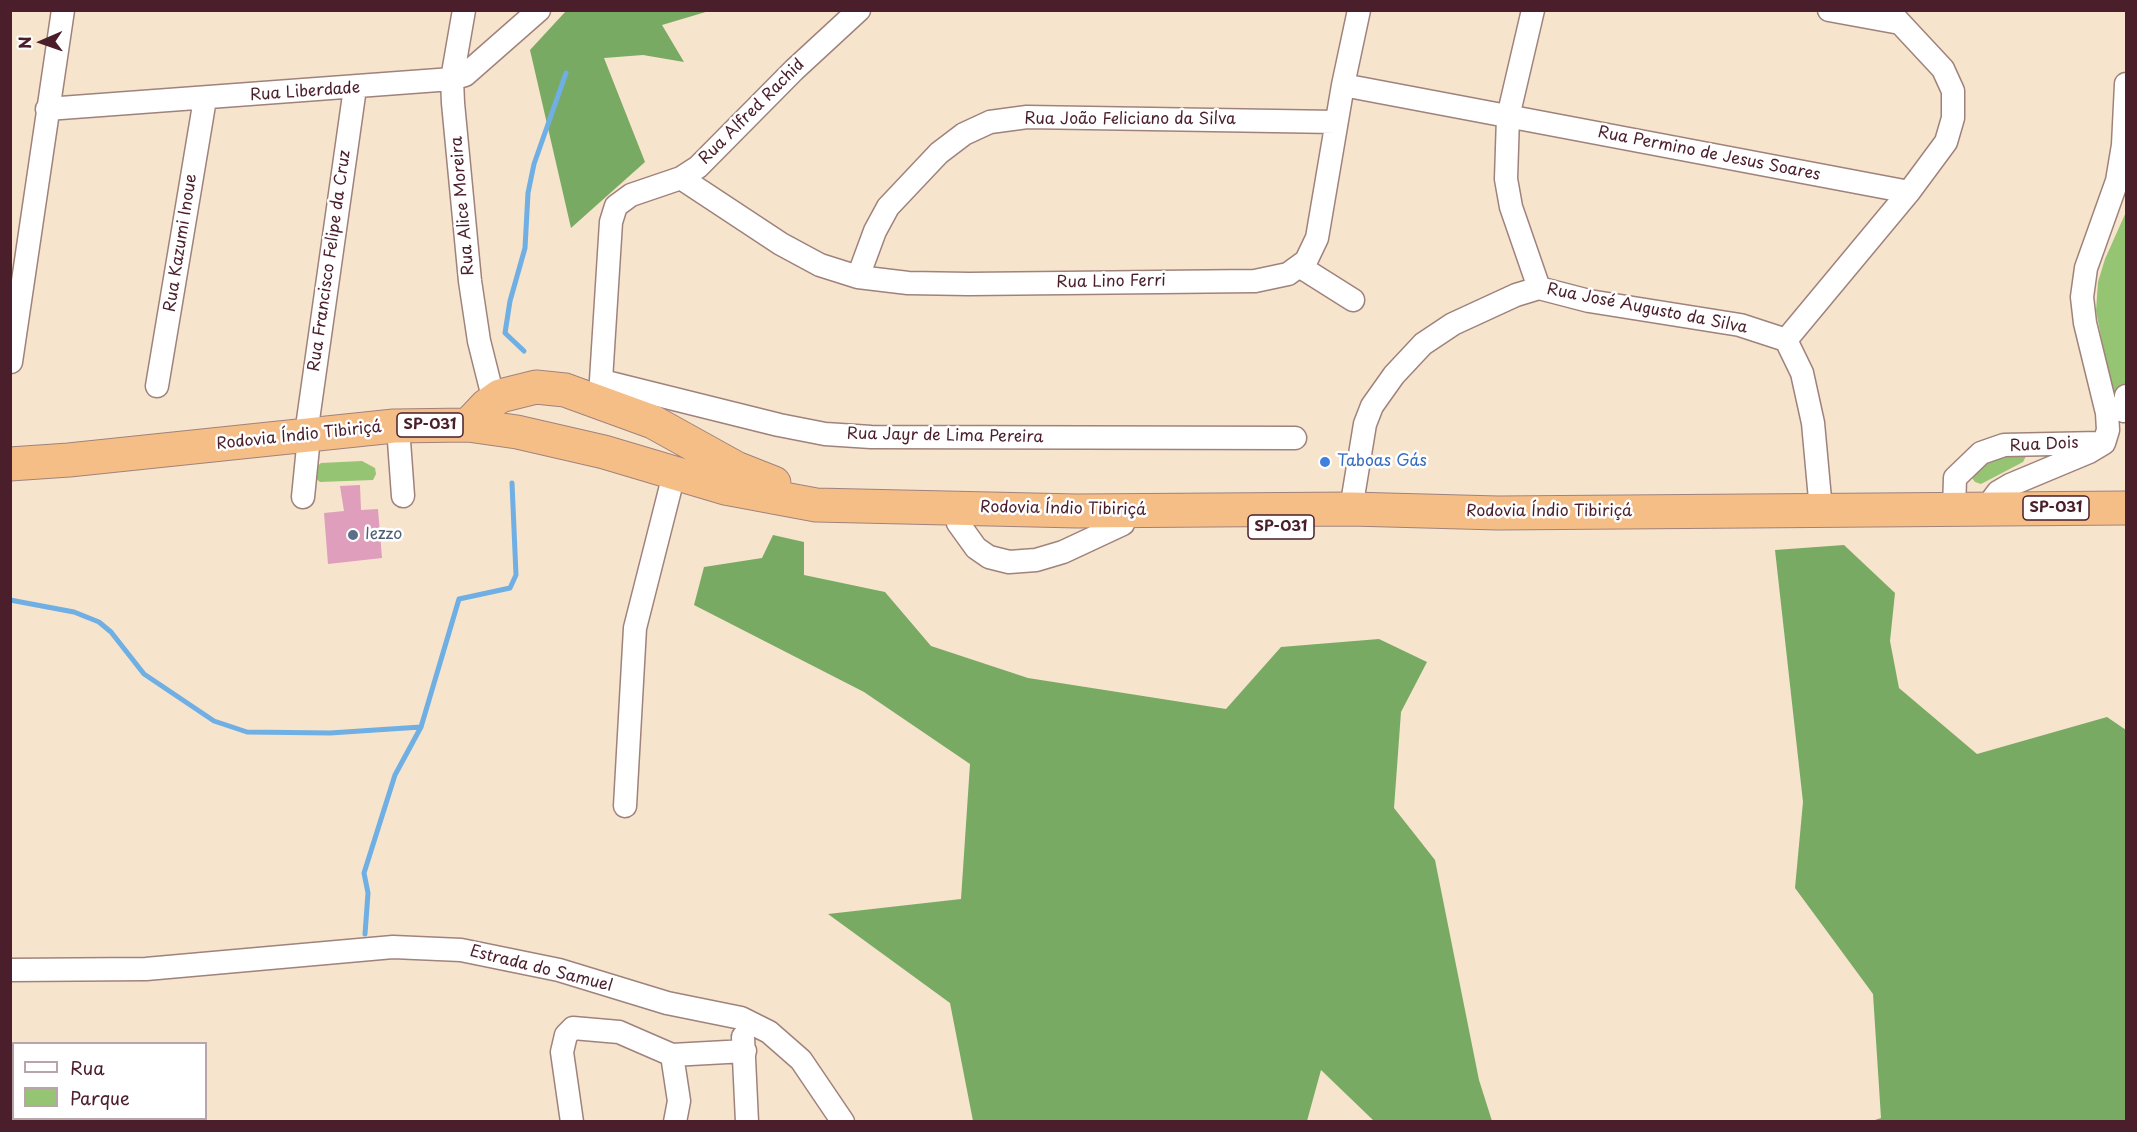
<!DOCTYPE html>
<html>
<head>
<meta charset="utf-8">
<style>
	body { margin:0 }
	#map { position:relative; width:2137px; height:1132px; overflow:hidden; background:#f6e4cd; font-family:"Playpen Sans",sans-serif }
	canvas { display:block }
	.frame { position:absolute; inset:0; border:12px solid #4a1f2b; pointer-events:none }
	.legend { position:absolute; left:12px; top:1042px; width:195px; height:78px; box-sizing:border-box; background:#fff; border:2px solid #b7a5aa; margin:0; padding:8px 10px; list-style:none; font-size:18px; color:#4a1f2b }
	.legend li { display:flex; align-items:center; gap:12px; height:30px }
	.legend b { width:30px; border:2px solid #b7a5aa }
	.north { position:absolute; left:12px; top:12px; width:60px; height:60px; -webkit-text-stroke:4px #fff; paint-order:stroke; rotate:268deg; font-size:16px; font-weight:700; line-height:24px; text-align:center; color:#4a1f2b }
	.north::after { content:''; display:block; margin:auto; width:21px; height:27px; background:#4a1f2b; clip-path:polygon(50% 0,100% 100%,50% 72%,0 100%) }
</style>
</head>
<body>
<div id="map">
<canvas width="2137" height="1132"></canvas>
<div class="frame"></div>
<ul class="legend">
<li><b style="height:8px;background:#fff"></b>Rua</li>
<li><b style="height:16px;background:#95c472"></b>Parque</li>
</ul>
<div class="north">N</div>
</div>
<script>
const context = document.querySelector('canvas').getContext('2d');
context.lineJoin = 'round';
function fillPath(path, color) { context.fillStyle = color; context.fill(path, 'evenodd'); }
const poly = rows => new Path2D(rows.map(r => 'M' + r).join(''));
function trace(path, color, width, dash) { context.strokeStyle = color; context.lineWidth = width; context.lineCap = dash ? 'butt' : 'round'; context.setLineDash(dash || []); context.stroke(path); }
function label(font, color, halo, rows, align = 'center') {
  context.font = font + ' "Playpen Sans",sans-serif'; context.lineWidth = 5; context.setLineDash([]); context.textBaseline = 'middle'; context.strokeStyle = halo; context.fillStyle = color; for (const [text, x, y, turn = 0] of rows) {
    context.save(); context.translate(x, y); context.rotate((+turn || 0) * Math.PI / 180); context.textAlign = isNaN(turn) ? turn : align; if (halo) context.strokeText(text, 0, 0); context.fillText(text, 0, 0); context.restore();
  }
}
fillPath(poly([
	[2126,212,2126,406,2113,397,2096,311,2098,282,2105,259],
	[2009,453,2026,456,2023,462,1981,484,1975,482,1970,475,1974,465],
	[362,461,375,468,376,474,373,480,320,482,314,477,316,467,321,463]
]), '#95c472');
fillPath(poly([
	[566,11,709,11,662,25,684,62,643,55,604,58,645,162,571,228,530,50],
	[773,535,804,542,804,575,885,592,931,646,1028,678,1226,709,1281,647,1379,639,1427,662,1401,712,1394,808,1435,860,1479,1080,1492,1121,1374,1121,1321,1070,1307,1121,973,1121,950,1003,828,914,961,899,970,764,864,692,694,605,704,567,762,558],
	[1844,545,1895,593,1890,641,1899,688,1977,754,2107,717,2126,730,2126,1121,1872,1121,1881,1118,1873,994,1795,888,1803,802,1775,550]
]), '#78aa64');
trace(poly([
	[524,351,505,333,510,301,525,248,528,193,534,164,566,73],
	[10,600,74,612,99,622,111,632,144,674,214,721,247,732,330,733,421,727],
	[365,934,368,893,364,873,395,775,421,727,459,599,510,588,516,575,512,483]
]), '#6fafe3', 5);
fillPath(poly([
	[360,485,361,510,378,509,382,558,328,564,324,513,344,511,340,486]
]), '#df9ebb');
const minor = poly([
	[464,10,452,79,453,103,470,281,479,341,494,401],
	[1533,10,1508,117,1506,179,1511,207,1539,288],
	[1829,10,1900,23],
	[1343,85,1909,192],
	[47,109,452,79,465,75,539,10],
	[681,178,781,244,820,265,858,277,908,283,969,284,1255,281,1288,274,1306,261,1317,238,1343,85,1359,10],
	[1299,266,1353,300],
	[858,277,875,231,888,207,939,153,964,134,990,122,1027,117,1336,122],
	[1786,340,1909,192,1946,142,1953,118,1953,91,1943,69,1888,10],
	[11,362,63,10],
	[602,381,779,425,825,434,871,437,1295,438],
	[157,386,205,99],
	[600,396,611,222,616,206,631,195,681,178,698,167,794,70,859,10],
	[2124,411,2126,396],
	[306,434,355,88],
	[399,441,403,496],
	[303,497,308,447],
	[1986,508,1998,492,2010,485,2089,452,2104,443,2108,430,2107,413,2085,323,2082,297,2086,268,2117,181,2123,145,2126,84],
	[1351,509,1365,424,1372,406,1394,375,1423,344,1453,324,1516,295,1539,288,1589,301,1740,325,1786,340,1802,373,1813,423,1821,510],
	[1954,510,1955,478,1981,453,2004,445,2099,443],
	[958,523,976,548,989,557,1009,562,1036,560,1063,552,1123,524],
	[625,806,635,628,671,486],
	[10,970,146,969,393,947,461,950,559,970,667,1003,741,1018,769,1032,801,1060,843,1122],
	[743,1037,747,1122],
	[672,1055,679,1101,675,1122],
	[572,1122,562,1052,566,1035,573,1028,619,1032,672,1055,745,1051]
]);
const highway = poly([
	[468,425,486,406,500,396,536,387,565,390,653,422,736,468,774,483],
	[10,464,69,460,394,426,468,425,517,432,604,452,725,488,816,505,1077,511,1351,509,1498,513,2126,508]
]);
trace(minor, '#a0827c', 25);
trace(highway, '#a0827c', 35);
trace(minor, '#fff', 22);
trace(highway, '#f6be87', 33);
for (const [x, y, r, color] of [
	[1325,462,6,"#3f7fe0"],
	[353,535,6,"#5c6f8a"]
]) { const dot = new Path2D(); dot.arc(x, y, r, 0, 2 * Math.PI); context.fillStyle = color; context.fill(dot); trace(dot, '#fff', 2); }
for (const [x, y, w] of [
	[430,425,66],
	[2056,508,66],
	[1281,527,66]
]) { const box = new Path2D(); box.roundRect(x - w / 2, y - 12, w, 24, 4.5); context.fillStyle = '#fff'; context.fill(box); trace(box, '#4a1f2b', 1.5); }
label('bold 15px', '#4a1f2b', null, [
	["SP-031",430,425],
	["SP-031",2056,508],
	["SP-031",1281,527]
]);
label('16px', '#4a1f2b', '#fff', [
	["Rua Liberdade",305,92,-4],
	["Rua Alfred Rachid",752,112,-45],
	["Rua João Feliciano da Silva",1130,120],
	["Rua Permino de Jesus Soares",1709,154,11],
	["Rua Alice Moreira",463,206,-95],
	["Rua Kazumi Inoue",181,243,-81],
	["Rua Francisco Felipe da Cruz",330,261,-82],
	["Rua Lino Ferri",1111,282,-1],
	["Rua José Augusto da Silva",1647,309,11],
	["Rodovia Índio Tibiriçá",299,436,-6],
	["Rua Jayr de Lima Pereira",945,436,1],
	["Rua Dois",2044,445,-3],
	["Rodovia Índio Tibiriçá",1063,509,1],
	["Rodovia Índio Tibiriçá",1549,512],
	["Estrada do Samuel",541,969,14]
]);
label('16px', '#366cbe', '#fff', [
	["Taboas Gás",1337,462]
], 'left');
label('16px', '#4e5e75', '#fff', [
	["Iezzo",365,535]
], 'left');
</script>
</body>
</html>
